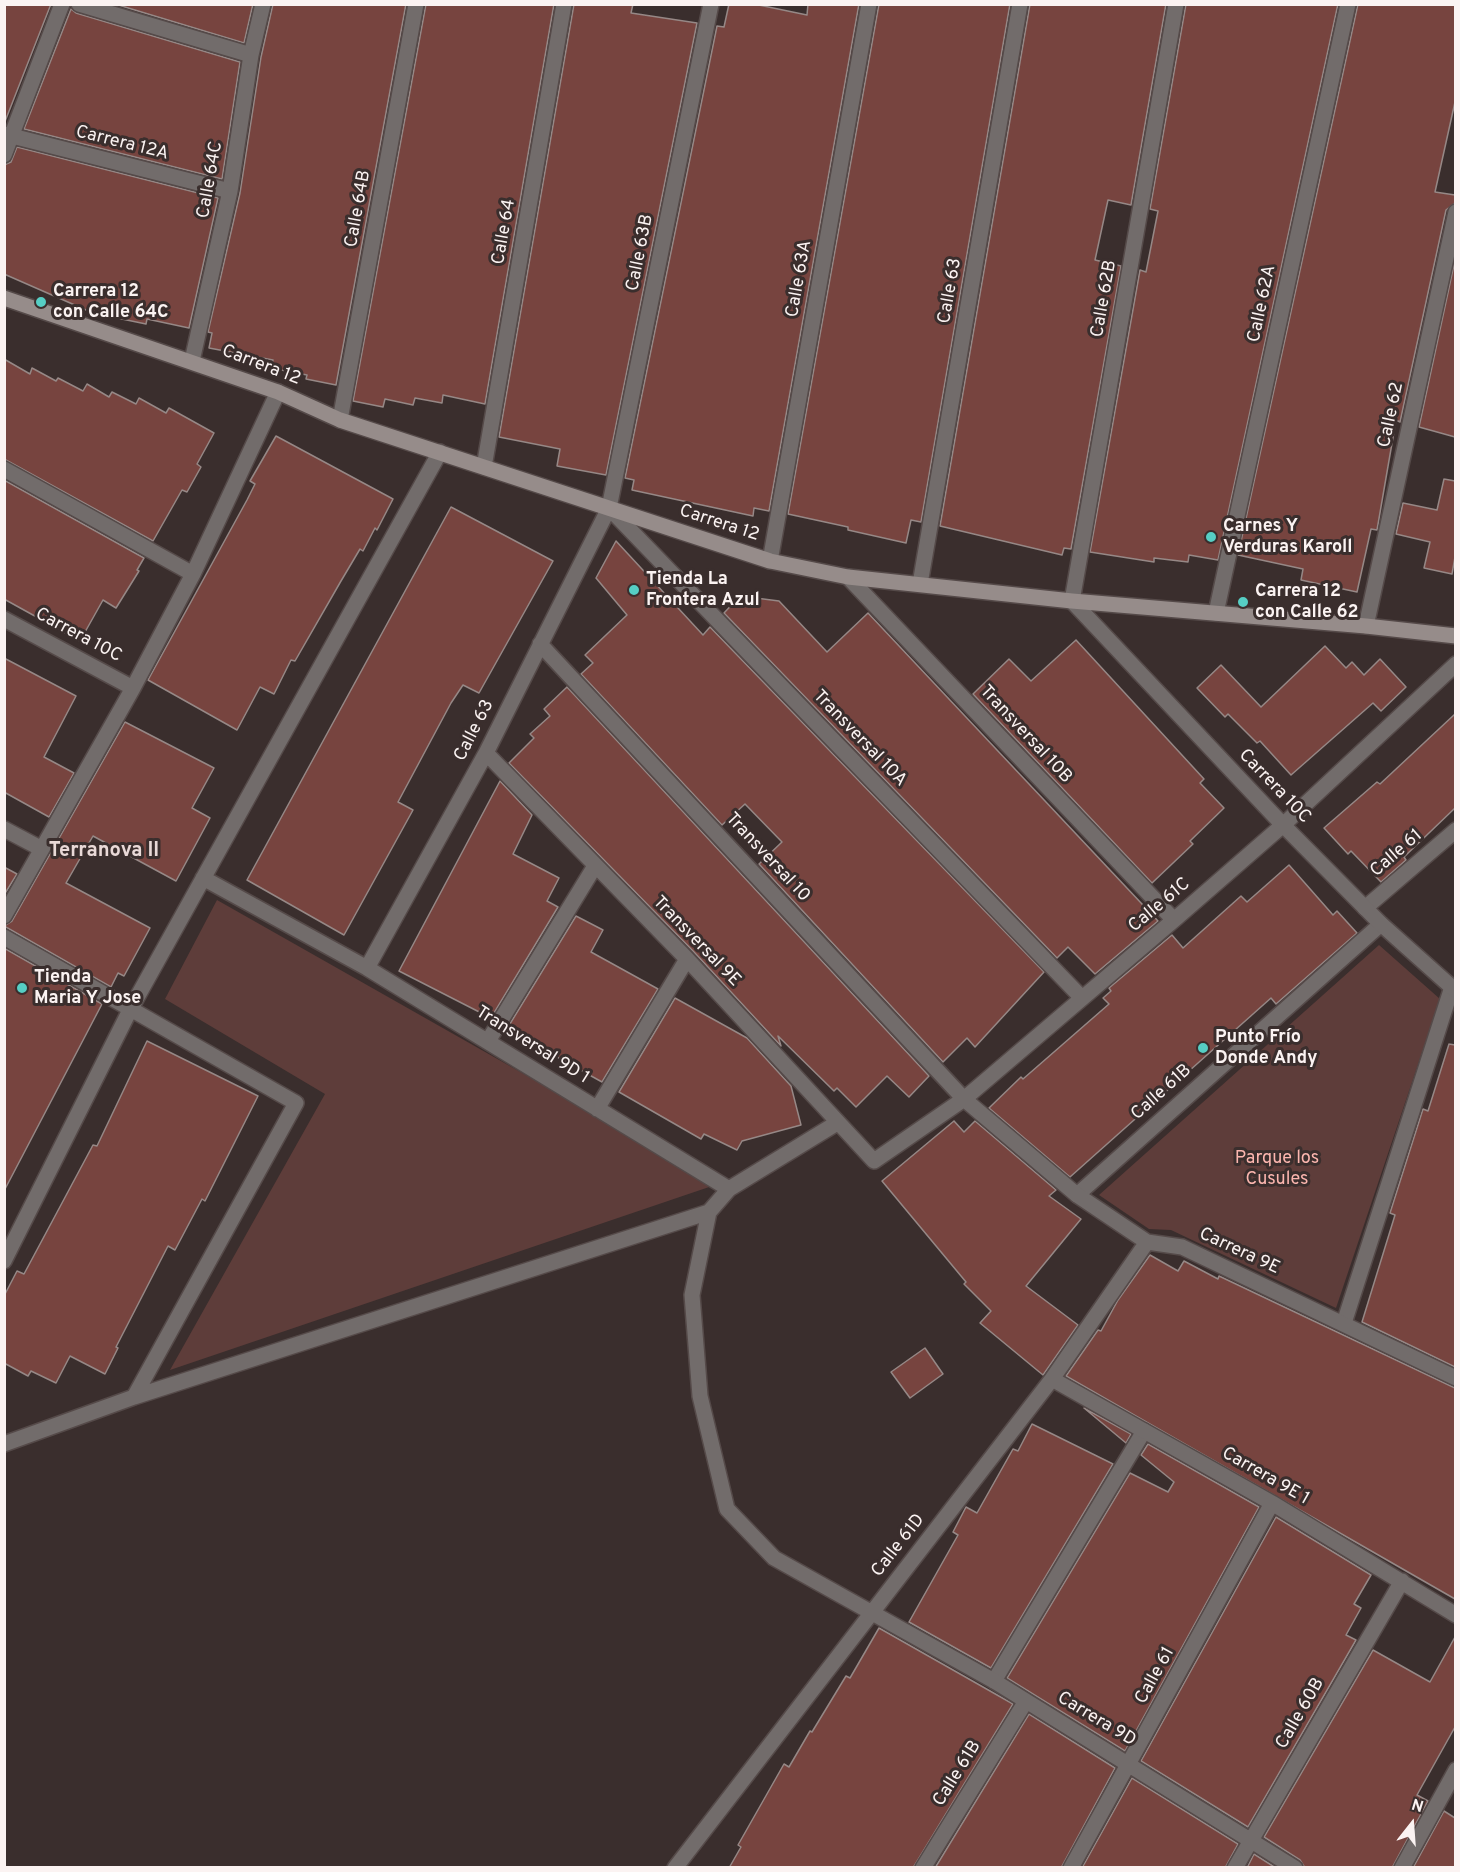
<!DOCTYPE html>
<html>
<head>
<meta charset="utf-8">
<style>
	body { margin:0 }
	#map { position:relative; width:1460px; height:1872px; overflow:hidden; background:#3a2e2d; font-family:Overpass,sans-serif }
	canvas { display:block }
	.frame { position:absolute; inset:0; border:6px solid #fbf3f2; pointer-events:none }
	.north { position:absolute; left:1382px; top:1794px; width:60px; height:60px; -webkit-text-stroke:4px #3a2e2d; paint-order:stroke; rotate:17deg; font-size:16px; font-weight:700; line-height:24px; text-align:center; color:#fbf3f2 }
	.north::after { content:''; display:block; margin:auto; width:21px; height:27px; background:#fbf3f2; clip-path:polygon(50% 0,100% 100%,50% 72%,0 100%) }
</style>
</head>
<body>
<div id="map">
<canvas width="1460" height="1872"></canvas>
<div class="frame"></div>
<div class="north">N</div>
</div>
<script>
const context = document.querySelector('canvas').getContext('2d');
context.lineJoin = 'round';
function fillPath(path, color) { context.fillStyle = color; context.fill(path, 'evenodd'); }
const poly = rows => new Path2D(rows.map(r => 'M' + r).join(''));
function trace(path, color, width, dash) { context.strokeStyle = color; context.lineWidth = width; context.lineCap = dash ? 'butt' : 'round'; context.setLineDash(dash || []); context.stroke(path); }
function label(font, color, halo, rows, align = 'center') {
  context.font = font + ' Overpass,sans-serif'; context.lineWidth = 6; context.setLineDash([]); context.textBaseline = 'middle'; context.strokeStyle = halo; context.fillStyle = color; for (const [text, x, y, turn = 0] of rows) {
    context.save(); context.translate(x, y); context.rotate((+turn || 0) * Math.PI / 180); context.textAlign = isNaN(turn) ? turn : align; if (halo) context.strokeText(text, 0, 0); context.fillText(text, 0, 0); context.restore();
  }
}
fillPath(poly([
	[217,900,718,1184,170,1370,325,1094,165,999],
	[1379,945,1440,999,1336,1308,1171,1230,1149,1229,1099,1195]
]), '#5e3d3a');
const building = poly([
	[4,4,51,4,4,124,4,4],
	[115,4,253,4,244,43,115,4],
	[273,4,406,4,336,385,306,379,307,375,271,368,273,360,209,348,212,333,208,332,240,193,261,57,273,4],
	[426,4,554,4,485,404,443,395,442,403,415,398,413,405,385,399,383,407,353,401,426,4],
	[574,4,633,4,631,13,697,23,606,475,557,466,560,449,499,437,574,4],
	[729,4,754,4,807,15,808,4,859,4,769,511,754,508,753,516,632,490,634,480,625,478,717,26,724,27,729,4],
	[879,4,1010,4,921,522,911,520,906,543,848,530,848,527,788,514,879,4],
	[1030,4,1166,4,1131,205,1108,200,1095,260,1121,266,1071,549,1064,548,1062,555,940,526,1030,4],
	[1186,4,1338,4,1218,560,1189,555,1188,562,1154,558,1154,562,1090,552,1140,270,1146,272,1158,211,1150,209,1186,4],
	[1358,4,1455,4,1455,102,1435,192,1455,195,1455,203,1446,210,1400,422,1396,420,1377,530,1371,529,1357,592,1301,580,1303,569,1238,555,1358,4],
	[71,9,76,13,240,62,222,179,24,129,71,9],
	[17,147,218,198,189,328,147,319,146,324,93,313,4,274,4,165,11,162,17,147],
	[1455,260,1455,437,1419,427,1455,260],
	[4,359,30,374,32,368,56,381,58,378,83,391,87,384,109,397,112,392,136,404,139,398,166,413,169,408,214,433,197,464,201,467,187,492,182,490,153,541,4,459,4,359],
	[276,436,393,499,377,530,375,528,363,551,360,549,341,581,295,661,291,660,274,694,260,687,237,730,148,680,247,500,255,484,250,481,276,436],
	[1444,479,1455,481,1455,557,1452,574,1424,568,1430,542,1396,534,1403,503,1437,510,1444,479],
	[4,480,144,558,137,570,139,571,116,608,103,600,80,641,4,599,4,480],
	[451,507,553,561,479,693,463,685,451,703,398,802,413,810,344,935,247,880,451,507],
	[616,541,703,635,710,627,1044,972,975,1047,967,1038,943,1062,759,864,782,842,745,804,722,825,581,674,593,663,585,655,627,615,596,578,616,541],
	[740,596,779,601,827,652,868,613,1158,921,1095,974,1068,947,1057,958,724,613,740,596],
	[1076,640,1204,779,1200,783,1224,808,1190,841,1193,844,1152,883,973,694,1009,659,1031,681,1076,640],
	[1325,646,1346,668,1352,662,1364,675,1380,659,1406,687,1381,711,1373,703,1291,775,1260,741,1257,743,1228,714,1225,717,1197,688,1221,665,1261,707,1325,646],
	[4,658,76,696,44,757,74,773,49,817,4,792,4,658],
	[567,687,929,1076,909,1097,887,1076,856,1107,837,1088,834,1091,778,1036,781,1046,694,952,509,763,534,738,530,734,550,716,544,709,567,687],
	[1455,714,1455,808,1404,857,1406,860,1381,882,1351,851,1348,854,1324,828,1377,782,1380,784,1455,714],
	[125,722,214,768,192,808,210,818,176,881,93,836,66,883,150,928,124,976,118,973,111,987,4,926,12,921,125,722],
	[500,781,532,815,513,854,559,878,547,901,558,907,491,1018,399,971,500,781],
	[1289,865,1333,915,1337,911,1357,933,1276,1004,1271,998,1070,1177,989,1108,1021,1077,1023,1079,1109,1004,1103,998,1111,991,1109,988,1172,935,1183,948,1241,896,1247,902,1289,865],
	[4,867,17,874,4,895,4,867],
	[576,916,603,930,591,952,658,989,602,1082,514,1033,515,1031,508,1027,576,916],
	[4,948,102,1004,4,1191,4,948],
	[675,998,747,1038,791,1086,801,1125,742,1141,737,1150,704,1134,701,1139,619,1092,675,998],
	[147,1041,258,1096,205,1201,202,1199,175,1250,168,1246,116,1347,118,1348,105,1374,70,1356,56,1383,31,1371,28,1376,4,1363,4,1296,17,1271,24,1274,93,1145,97,1146,147,1041],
	[1449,1044,1455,1045,1455,1367,1362,1322,1395,1215,1390,1213,1423,1109,1428,1111,1449,1044],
	[954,1121,964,1132,975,1121,1056,1190,1049,1196,1081,1219,1026,1286,1078,1325,1043,1375,980,1323,991,1311,964,1284,966,1282,882,1181,954,1121],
	[1150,1255,1178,1271,1184,1261,1218,1279,1219,1276,1455,1388,1455,1599,1066,1376,1098,1330,1101,1331,1118,1300,1150,1255],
	[925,1348,943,1374,910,1398,891,1372,925,1348],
	[1084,1408,1131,1434,1126,1443,1084,1408],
	[1032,1424,1113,1464,991,1668,909,1622,958,1535,953,1532,966,1507,977,1513,1013,1449,1018,1451,1032,1424],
	[1148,1444,1259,1507,1125,1751,1007,1678,1130,1473,1168,1492,1174,1482,1141,1455,1148,1444],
	[1276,1517,1371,1575,1354,1604,1361,1608,1346,1635,1356,1640,1248,1827,1141,1761,1276,1517],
	[879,1628,1013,1704,913,1868,729,1868,741,1847,738,1845,784,1764,789,1767,810,1731,812,1732,846,1676,850,1678,879,1628],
	[1455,1637,1455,1727,1417,1795,1428,1801,1392,1868,1305,1868,1300,1860,1264,1837,1373,1650,1430,1682,1455,1637],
	[1029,1714,1115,1768,1061,1868,935,1868,1029,1714],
	[1132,1778,1238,1844,1225,1868,1082,1868,1132,1778],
	[1444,1811,1455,1818,1455,1868,1413,1868,1444,1811],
	[1254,1854,1276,1868,1247,1868,1254,1854]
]);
fillPath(building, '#77443f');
trace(building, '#968886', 1.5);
const service = poly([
	[1365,908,1456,830],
	[1077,1195,1381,924],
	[1344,1323,1451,990]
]);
const pedestrian = poly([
	[994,1681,1144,1431]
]);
const minor = poly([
	[79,4,251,55],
	[1176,4,1072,601,1283,825,1381,924,1456,991],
	[4,134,230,191],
	[4,155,62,4],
	[192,361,230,191,251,55,263,4],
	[340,420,416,4],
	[484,467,564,4],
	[4,469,193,574],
	[609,508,1081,997],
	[770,561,869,4],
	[848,577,1174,920],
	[920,584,1020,4],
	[1216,613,1348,4],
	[4,619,133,688],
	[1366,626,1456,212],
	[540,644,964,1099,1077,1195,1147,1242,1182,1247,1456,1378],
	[486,753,687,959,874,1161,964,1099,1174,920,1283,825,1456,664],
	[4,829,40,848],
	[203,878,367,968,729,1189,837,1123],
	[4,916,133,688,193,574,278,392],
	[4,937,296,1103,134,1397],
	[367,968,486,753,609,508,711,4],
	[488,1041,595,866],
	[597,1109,687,959],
	[729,1189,709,1212,692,1295,700,1396,727,1509,774,1558,994,1681,1295,1868],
	[4,1261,130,1010,440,452],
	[1052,1379,1272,1503,1456,1615],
	[4,1444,134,1397,709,1212],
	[675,1868,1052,1379,1147,1242],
	[923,1868,1026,1701],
	[1071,1868,1272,1503],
	[1235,1868,1402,1581],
	[1402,1868,1456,1770]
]);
const secondary = poly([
	[4,298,278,392,340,420,770,561,848,577,1072,601,1366,626,1456,636]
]);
trace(service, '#554a49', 18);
trace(pedestrian, '#554a49', 18);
trace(minor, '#554a49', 18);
trace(secondary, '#554a49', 18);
trace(service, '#726c6b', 15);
trace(pedestrian, '#726c6b', 15);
trace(minor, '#726c6b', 15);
trace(secondary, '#968c8a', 15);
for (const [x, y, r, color] of [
	[41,302,6,"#56cec4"],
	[1211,537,6,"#56cec4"],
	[634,590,6,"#56cec4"],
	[1243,602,6,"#56cec4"],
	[22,988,6,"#56cec4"],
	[1203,1048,6,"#56cec4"]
]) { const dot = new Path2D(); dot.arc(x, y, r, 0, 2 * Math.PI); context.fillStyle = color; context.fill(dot); trace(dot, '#3a2e2d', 2); }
label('18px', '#fbf3f2', '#3a2e2d', [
	["Carrera 12A",122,144,14],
	["Calle 64C",211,180,-80],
	["Calle 64B",359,209,-80],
	["Calle 64",505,232,-80],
	["Calle 63B",641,253,-79],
	["Calle 63A",800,279,-80],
	["Calle 63",951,291,-80],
	["Calle 62B",1105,299,-80],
	["Calle 62A",1263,304,-78],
	["Carrera 12",261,366,21],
	["Calle 62",1392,415,-78],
	["Carrera 12",719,524,18],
	["Carrera 10C",78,636,28],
	["Calle 63",475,731,-63],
	["Transversal 10B",1025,735,47],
	["Transversal 10A",859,739,46],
	["Carrera 10C",1274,787,46],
	["Calle 61",1397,854,-41],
	["Transversal 10",767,858,47],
	["Calle 61C",1160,906,-40],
	["Transversal 9E",696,942,46],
	["Transversal 9D 1",532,1046,32],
	["Calle 61B",1162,1093,-42],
	["Carrera 9E",1239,1252,25],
	["Carrera 9E 1",1265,1477,30],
	["Calle 61D",899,1546,-52],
	["Calle 61",1156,1676,-61],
	["Calle 60B",1301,1714,-60],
	["Carrera 9D",1096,1720,31],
	["Calle 61B",958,1774,-58]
]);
label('bold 18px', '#fbf3f2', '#3a2e2d', [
	["Carrera 12",53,292],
	["con Calle 64C",53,313],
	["Carnes Y",1223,527],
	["Verduras Karoll",1223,548],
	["Tienda La",646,580],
	["Frontera Azul",646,601],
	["Carrera 12",1255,592],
	["con Calle 62",1255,613],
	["Tienda",34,978],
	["Maria Y Jose",34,999],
	["Punto Frío",1215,1038],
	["Donde Andy",1215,1059]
], 'left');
label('18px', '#fcb6af', '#3a2e2d', [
	["Parque los",1277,1159],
	["Cusules",1277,1180]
]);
label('bold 20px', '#e9d9d7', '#3a2e2d', [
	["Terranova II",104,852]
]);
</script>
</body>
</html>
